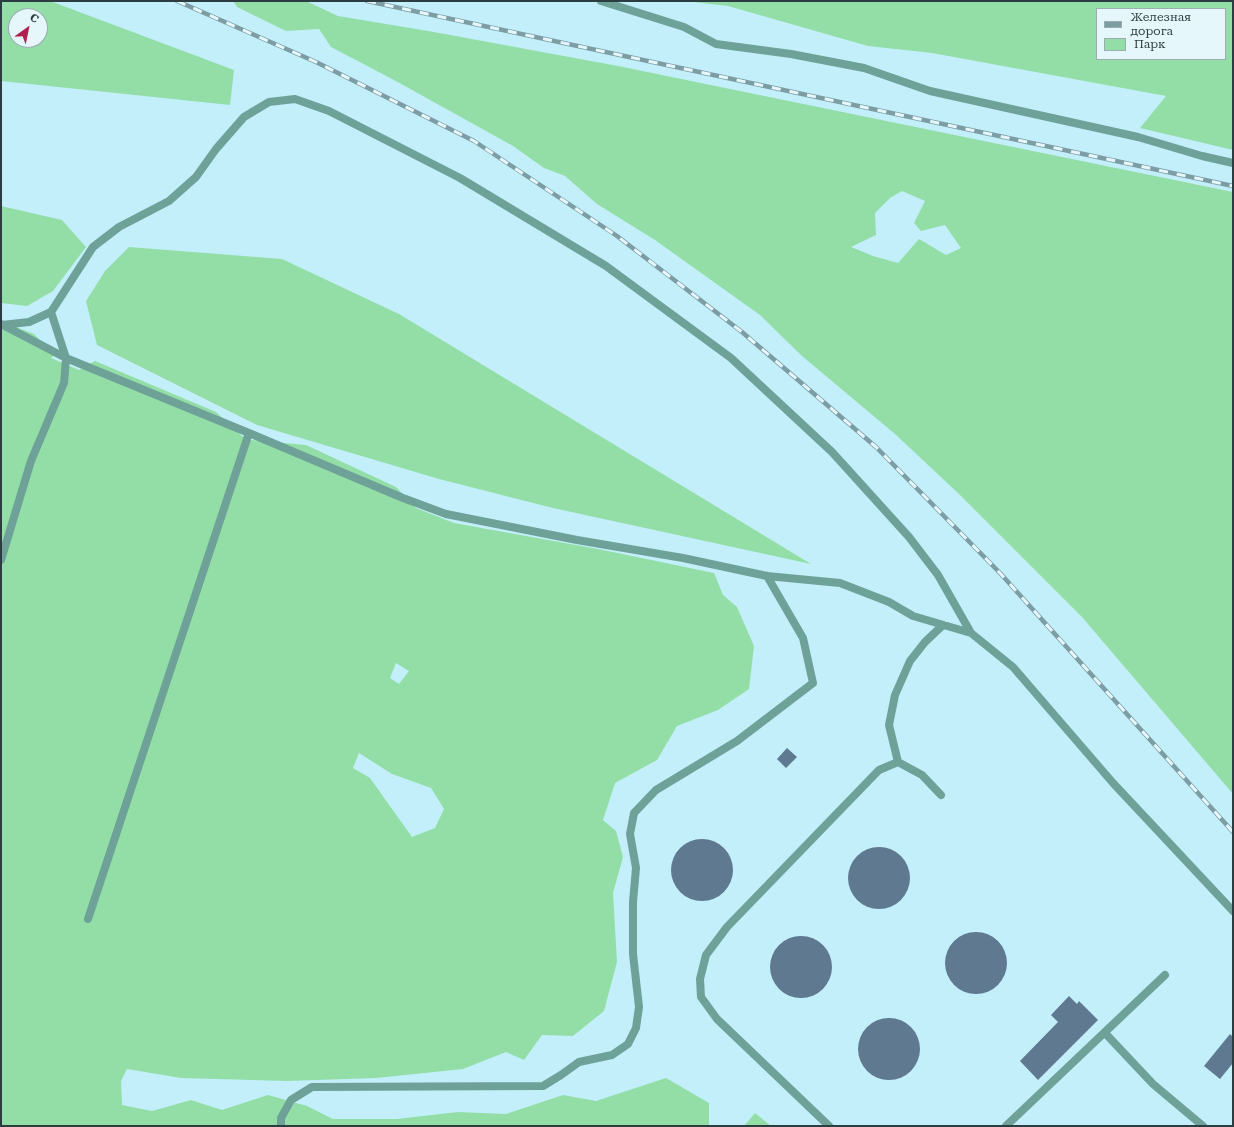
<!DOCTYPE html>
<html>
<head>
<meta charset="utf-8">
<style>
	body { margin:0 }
	#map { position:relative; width:1234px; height:1127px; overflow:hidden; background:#c3effa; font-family:"Roboto Serif",serif }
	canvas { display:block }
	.frame { position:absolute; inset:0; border:2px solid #2b3d41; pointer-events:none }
	.legend { position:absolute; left:1096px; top:8px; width:130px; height:52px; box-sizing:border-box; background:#e6f7fc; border:1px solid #9badb1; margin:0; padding:5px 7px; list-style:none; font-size:12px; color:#2b3d41 }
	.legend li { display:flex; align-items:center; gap:8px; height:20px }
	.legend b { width:20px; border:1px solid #9badb1 }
	.north { position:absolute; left:8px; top:8px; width:40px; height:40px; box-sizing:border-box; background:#e6f7fc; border:1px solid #9badb1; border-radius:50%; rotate:33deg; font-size:11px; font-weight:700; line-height:16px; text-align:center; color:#2b3d41 }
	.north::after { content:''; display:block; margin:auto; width:14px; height:18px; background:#b01f4d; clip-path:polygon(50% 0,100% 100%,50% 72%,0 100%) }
</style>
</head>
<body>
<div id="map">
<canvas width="1234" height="1127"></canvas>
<div class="frame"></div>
<ul class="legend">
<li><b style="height:5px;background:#7d9da5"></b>Железная дорога</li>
<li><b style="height:11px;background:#93dea7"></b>Парк</li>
</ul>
<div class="north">С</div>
</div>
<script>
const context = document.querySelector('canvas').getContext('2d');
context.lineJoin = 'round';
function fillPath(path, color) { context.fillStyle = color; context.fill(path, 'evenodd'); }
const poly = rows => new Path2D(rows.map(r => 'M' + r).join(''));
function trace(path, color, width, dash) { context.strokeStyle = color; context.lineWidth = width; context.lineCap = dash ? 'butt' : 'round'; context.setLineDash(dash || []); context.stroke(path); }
fillPath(poly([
	[1,1,50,1,234,70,230,105,1,81],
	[16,16,40,16,40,40,16,40],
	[233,1,306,1,338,16,434,32,618,66,1233,192,1233,794,1082,617,959,494,895,434,802,356,760,315,655,240,597,204,565,176,544,168,513,146,394,80,331,47,319,29,286,31,237,7],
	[902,191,925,201,914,223,921,231,945,225,961,248,946,255,919,239,898,263,873,256,851,247,876,235,875,213,890,198],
	[685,1,1233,1,1233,150,1140,128,1166,96,932,53,868,46,728,6],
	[1097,9,1225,9,1225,59,1097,59],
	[1,206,62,220,86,247,53,291,27,306,1,303],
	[129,247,282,259,399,314,811,564,553,508,439,479,257,425,97,345,86,301,105,271],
	[1,321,34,334,55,355,51,358,79,370,95,361,216,412,242,436,251,440,306,445,396,487,416,508,454,523,598,549,714,573,723,595,737,607,754,646,749,689,718,710,677,726,657,760,615,783,603,820,616,831,623,857,613,893,617,962,604,1011,573,1036,542,1035,524,1060,506,1052,463,1069,376,1078,287,1081,181,1078,127,1069,121,1081,122,1105,152,1111,191,1100,222,1110,268,1095,307,1106,333,1119,397,1119,458,1112,506,1114,563,1095,596,1101,666,1078,709,1103,709,1126,1,1126],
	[396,663,409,671,399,684,390,678],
	[359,753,392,774,431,788,444,809,435,828,412,837,370,778,353,768],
	[755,1113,771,1126,744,1126]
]), '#93dea7');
fillPath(poly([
	[787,748,797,757,786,768,777,759],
	'671 870a31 31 0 1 1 62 0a31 31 0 1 1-62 0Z',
	'848 878a31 31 0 1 1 62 0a31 31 0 1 1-62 0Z',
	'945 963a31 31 0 1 1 62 0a31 31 0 1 1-62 0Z',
	'770 967a31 31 0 1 1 62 0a31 31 0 1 1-62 0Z',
	[1069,996,1077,1004,1079,1001,1098,1020,1038,1080,1020,1061,1058,1022,1051,1015],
	'858 1049a31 31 0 1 1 62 0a31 31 0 1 1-62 0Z',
	[1230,1034,1233,1037,1233,1063,1220,1079,1204,1066]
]), '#5e7990');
trace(poly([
	[601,1,684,27,716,44,791,54,864,68,930,91,1138,137,1202,156,1233,163],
	[1,324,66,358,249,433,403,498,446,514,577,540,683,558,767,576,840,583,889,602,913,616,971,633],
	[2,325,29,322,51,312,93,247,119,227,169,201,196,177,216,149,244,117,269,102,295,99,329,111,460,178,606,266,731,358,832,452,909,537,938,575,971,633,1013,667,1113,783,1233,911],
	[1,560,31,461,64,383,66,358,51,312],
	[898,762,889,725,895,695,910,661,925,642,943,625],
	[88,919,249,433],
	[1105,1033,1153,1084,1203,1126],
	[281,1126,281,1118,291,1100,312,1087,543,1086,561,1075,579,1062,612,1055,628,1044,636,1028,639,1007,633,954,633,902,636,868,630,834,634,813,656,790,737,741,813,683,803,638,767,576],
	[829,1126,717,1019,701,997,700,979,706,955,727,927,879,770,898,762,922,775,941,795],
	[1006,1126,1165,975]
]), '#6ea198', 8);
const rail = poly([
	[177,1,316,62,474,141,617,236,742,332,876,447,1000,573,1233,832],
	[367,1,1233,186]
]);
trace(rail, '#7d9da5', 4.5);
trace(rail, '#e6f7fc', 3, [9]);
</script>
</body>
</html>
